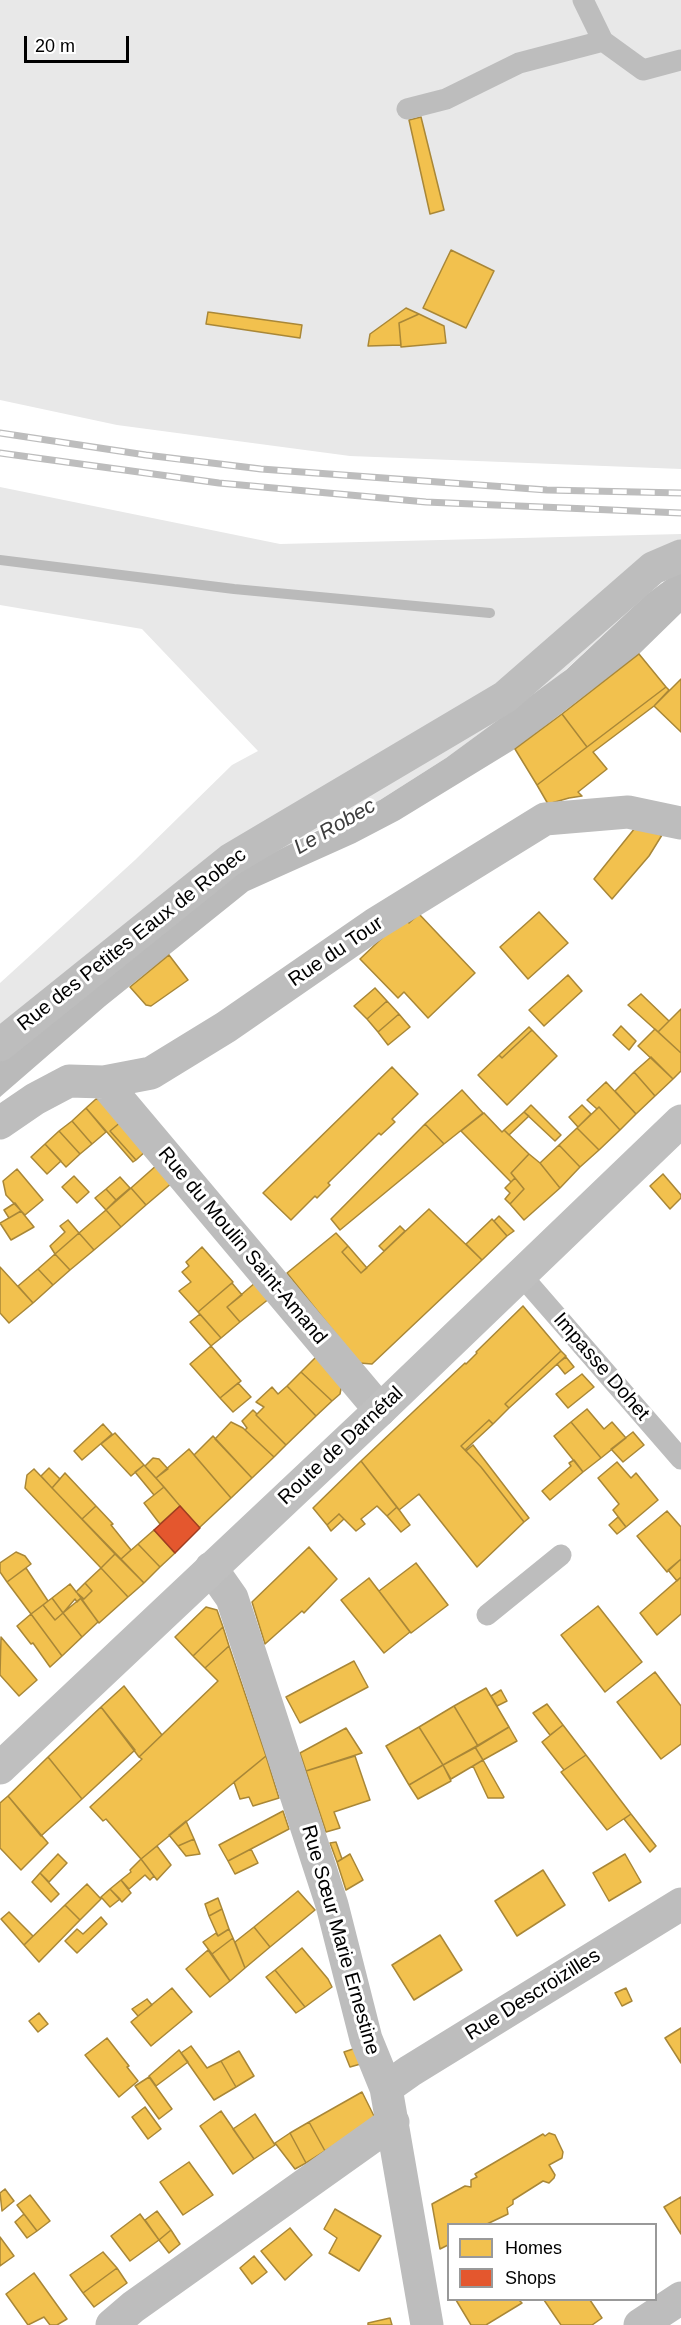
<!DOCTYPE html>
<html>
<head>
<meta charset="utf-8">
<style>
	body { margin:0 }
	#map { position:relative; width:681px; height:2325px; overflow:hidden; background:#fff; font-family:Helvetica,sans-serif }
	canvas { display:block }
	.legend { position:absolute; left:447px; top:2223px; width:210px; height:78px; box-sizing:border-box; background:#fff; border:2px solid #999; margin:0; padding:8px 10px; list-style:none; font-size:18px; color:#000 }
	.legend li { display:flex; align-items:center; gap:12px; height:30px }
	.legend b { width:30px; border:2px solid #999 }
	.scale { position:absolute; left:24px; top:36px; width:105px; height:27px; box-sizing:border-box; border:3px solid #000; border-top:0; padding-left:8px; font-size:18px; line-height:21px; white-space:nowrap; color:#000; -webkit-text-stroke:4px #fff; paint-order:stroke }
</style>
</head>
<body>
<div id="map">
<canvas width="681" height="2325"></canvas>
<ul class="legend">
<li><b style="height:16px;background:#f2c14e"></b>Homes</li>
<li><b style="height:16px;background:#e4572e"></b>Shops</li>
</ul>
<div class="scale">20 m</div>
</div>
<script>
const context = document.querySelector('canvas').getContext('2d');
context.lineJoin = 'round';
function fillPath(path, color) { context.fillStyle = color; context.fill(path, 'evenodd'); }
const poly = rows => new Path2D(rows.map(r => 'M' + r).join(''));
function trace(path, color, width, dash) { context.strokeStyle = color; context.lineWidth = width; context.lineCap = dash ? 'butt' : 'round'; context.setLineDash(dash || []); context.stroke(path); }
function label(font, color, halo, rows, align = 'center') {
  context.font = font + ' Helvetica,sans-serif'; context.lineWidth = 6; context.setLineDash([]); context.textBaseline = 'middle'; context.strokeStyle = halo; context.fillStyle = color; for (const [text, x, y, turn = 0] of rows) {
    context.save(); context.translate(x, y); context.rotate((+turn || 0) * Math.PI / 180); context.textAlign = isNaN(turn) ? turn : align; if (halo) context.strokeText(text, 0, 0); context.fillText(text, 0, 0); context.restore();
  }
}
fillPath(poly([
	[0,0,681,0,681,469,350,456,117,425,0,400],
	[0,487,280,544,681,534,681,559,646,595,560,675,446,758,380,800,296,840,0,1061,0,983,135,860,232,765,258,751,142,629,0,605]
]), '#e8e8e8');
fillPath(poly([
	[681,569,681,613,639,654,515,749,399,820,355,843,248,891,105,1006,0,1097,0,1061,232,873,380,800,446,758,566,670,646,595]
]), '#bababa');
const homes = poly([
	[421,117,444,210,430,214,409,120,421,117],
	[451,250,494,271,466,328,423,308,451,250],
	[406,308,419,314,399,323,401,345,368,346,370,334,406,308],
	[208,312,302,325,300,338,206,324,208,312],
	[419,314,444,326,446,343,401,347,399,323,419,314],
	[639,654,666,687,587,747,562,714,639,654],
	[681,679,681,732,654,706,681,679],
	[666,687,669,690,654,706,593,752,607,769,578,792,582,796,569,798,548,804,537,785,666,687],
	[562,714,587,747,537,785,515,749,562,714],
	[635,828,662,835,649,856,612,899,594,879,635,828],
	[539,912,568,943,528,979,500,947,539,912],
	[419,914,475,973,428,1018,404,992,398,998,360,959,403,918,409,923,419,914],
	[169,955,188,980,151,1006,146,1005,130,987,169,955],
	[568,975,582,991,544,1026,529,1010,568,975],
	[375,988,387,1001,367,1019,354,1006,375,988],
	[641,994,669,1021,658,1032,628,1005,641,994],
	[387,1001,399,1014,378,1032,367,1019,387,1001],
	[681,1009,681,1053,658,1032,681,1009],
	[399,1014,410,1027,388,1045,378,1032,399,1014],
	[621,1026,636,1041,629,1050,613,1035,621,1026],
	[529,1027,532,1030,502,1058,499,1055,529,1027],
	[655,1029,681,1053,681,1071,673,1079,638,1046,655,1029],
	[532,1030,557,1056,507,1105,478,1075,499,1055,502,1058,532,1030],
	[651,1057,673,1079,655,1096,634,1072,651,1057],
	[392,1067,418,1094,392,1119,395,1122,381,1135,379,1133,328,1183,330,1185,317,1198,315,1196,291,1220,263,1193,392,1067],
	[634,1072,655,1096,636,1114,615,1091,634,1072],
	[606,1082,636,1114,620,1130,599,1107,597,1109,587,1100,606,1082],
	[462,1090,483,1113,444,1144,425,1124,462,1090],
	[96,1099,105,1101,122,1121,110,1131,136,1160,133,1162,86,1108,96,1099],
	[531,1105,561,1135,555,1141,524,1112,531,1105],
	[582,1105,591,1114,578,1127,569,1117,582,1105],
	[599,1107,620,1130,599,1150,577,1128,599,1107],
	[86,1108,106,1132,92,1144,72,1121,86,1108],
	[524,1112,529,1116,509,1135,504,1130,524,1112],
	[484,1113,502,1132,504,1130,529,1154,511,1173,515,1178,511,1182,461,1131,484,1113],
	[72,1121,92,1144,80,1154,59,1131,72,1121],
	[122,1121,147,1150,136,1160,110,1131,122,1121],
	[425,1124,444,1144,340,1230,331,1219,425,1124],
	[577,1128,599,1150,580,1167,559,1145,577,1128],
	[59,1131,80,1154,66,1167,45,1144,59,1131],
	[45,1144,61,1161,47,1174,31,1157,45,1144],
	[559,1145,580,1167,560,1188,540,1163,559,1145],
	[529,1154,540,1163,560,1188,524,1220,510,1204,524,1189,511,1173,529,1154],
	[158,1164,173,1182,146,1205,131,1188,158,1164],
	[17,1169,43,1200,25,1215,6,1195,3,1181,17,1169],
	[663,1174,681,1195,681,1198,670,1209,650,1186,663,1174],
	[74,1176,89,1192,77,1203,62,1187,74,1176],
	[120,1177,130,1188,116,1200,106,1189,120,1177],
	[515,1178,524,1189,510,1204,505,1199,510,1193,505,1188,515,1178],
	[131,1188,146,1205,121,1227,106,1210,131,1188],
	[106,1189,116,1200,106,1210,95,1198,106,1189],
	[15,1203,21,1211,9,1218,4,1210,15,1203],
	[429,1209,482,1260,372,1364,359,1363,287,1273,336,1233,348,1246,342,1252,361,1273,429,1209],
	[106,1210,121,1227,94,1250,79,1233,106,1210],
	[21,1211,34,1227,11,1240,0,1223,21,1211],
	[499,1216,514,1231,507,1236,494,1221,499,1216],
	[492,1219,507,1236,482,1260,466,1244,492,1219],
	[68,1220,79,1233,55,1254,50,1246,65,1232,60,1226,68,1220],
	[400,1226,405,1231,384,1251,379,1246,400,1226],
	[79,1233,94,1250,70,1270,55,1254,79,1233],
	[348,1246,367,1268,361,1273,342,1252,348,1246],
	[202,1247,233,1282,198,1312,179,1291,191,1282,182,1272,189,1266,186,1262,202,1247],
	[55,1254,70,1270,53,1285,38,1269,55,1254],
	[0,1267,33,1303,9,1323,0,1313,0,1267],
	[38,1269,53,1285,33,1303,18,1286,38,1269],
	[256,1282,270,1298,240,1322,227,1307,256,1282],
	[232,1283,242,1295,227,1307,240,1322,221,1338,198,1312,232,1283],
	[523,1306,561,1351,505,1404,509,1408,493,1424,489,1420,461,1446,481,1467,524,1522,477,1567,419,1494,399,1510,361,1461,465,1363,466,1364,477,1353,476,1352,523,1306],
	[200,1314,221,1338,211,1346,190,1322,200,1314],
	[211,1346,241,1381,220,1398,190,1364,211,1346],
	[561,1351,566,1356,509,1408,505,1404,561,1351],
	[318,1355,342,1383,340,1394,332,1401,301,1372,318,1355],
	[566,1357,574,1367,565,1374,557,1364,566,1357],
	[301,1372,332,1401,316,1416,287,1386,301,1372],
	[582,1374,594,1387,568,1408,556,1394,582,1374],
	[238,1383,251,1397,233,1412,220,1398,238,1383],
	[287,1386,316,1416,286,1445,256,1415,264,1407,256,1402,272,1387,278,1394,287,1386],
	[587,1409,604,1429,612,1422,626,1438,601,1458,571,1422,587,1409],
	[253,1410,257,1414,256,1415,286,1445,274,1457,245,1430,247,1428,242,1421,253,1410],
	[489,1420,493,1424,465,1450,461,1446,489,1420],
	[231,1422,243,1428,274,1457,252,1478,215,1439,231,1422],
	[571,1422,601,1458,583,1472,554,1436,571,1422],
	[103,1424,112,1434,82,1460,74,1451,103,1424],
	[633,1432,644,1445,623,1462,611,1449,633,1432],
	[115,1433,144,1465,131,1476,101,1444,115,1433],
	[213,1436,252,1478,231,1498,194,1455,213,1436],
	[473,1445,529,1518,524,1522,481,1467,466,1451,473,1445],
	[189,1449,231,1498,199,1528,156,1478,189,1449],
	[153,1458,159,1459,168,1469,156,1478,145,1466,153,1458],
	[574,1460,583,1472,550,1500,542,1491,571,1466,569,1463,574,1460],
	[361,1461,397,1507,387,1516,377,1506,361,1519,365,1524,356,1531,339,1514,327,1525,313,1508,361,1461],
	[617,1462,631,1478,636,1473,658,1500,626,1527,613,1510,619,1504,598,1478,617,1462],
	[144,1465,164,1487,154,1495,135,1472,144,1465],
	[49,1468,60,1479,52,1488,41,1476,49,1468],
	[34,1469,115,1554,101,1568,25,1488,27,1475,34,1469],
	[65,1473,96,1506,82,1519,52,1488,65,1473],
	[164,1487,180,1506,160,1524,144,1503,164,1487],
	[96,1506,113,1524,111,1525,131,1550,121,1559,82,1519,96,1506],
	[397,1507,410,1525,401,1532,387,1516,397,1507],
	[667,1511,681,1527,681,1559,667,1572,637,1536,667,1511],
	[339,1514,344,1519,331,1531,327,1525,339,1514],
	[618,1517,626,1527,617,1534,609,1525,618,1517],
	[154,1530,175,1553,160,1567,138,1544,154,1530],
	[138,1544,160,1567,144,1583,121,1559,138,1544],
	[309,1547,337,1579,304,1613,302,1611,265,1644,252,1602,309,1547],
	[16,1552,25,1556,31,1564,7,1582,0,1572,0,1563,16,1552],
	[115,1554,144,1583,128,1597,101,1568,115,1554],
	[681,1559,681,1577,677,1581,668,1570,681,1559],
	[416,1563,448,1605,411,1633,379,1591,416,1563],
	[26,1568,48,1601,31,1614,7,1582,26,1568],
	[101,1568,128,1597,99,1623,81,1599,84,1599,92,1591,85,1583,101,1568],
	[681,1577,681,1614,657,1635,640,1613,681,1577],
	[369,1578,410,1632,384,1653,341,1600,369,1578],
	[85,1583,92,1591,84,1599,76,1592,85,1583],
	[70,1584,81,1598,77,1602,75,1599,63,1613,52,1598,70,1584],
	[52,1598,63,1613,55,1620,43,1605,52,1598],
	[81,1598,98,1622,82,1637,63,1613,81,1598],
	[43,1605,55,1620,63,1613,82,1637,62,1656,31,1614,43,1605],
	[598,1606,642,1662,605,1692,561,1635,598,1606],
	[206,1607,217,1610,223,1627,193,1656,175,1637,206,1607],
	[31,1614,62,1656,50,1667,33,1643,31,1644,17,1626,31,1614],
	[223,1627,229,1646,205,1668,193,1656,223,1627],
	[1,1637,37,1680,19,1696,0,1675,1,1637],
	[229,1646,266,1756,141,1859,106,1819,103,1821,90,1807,142,1759,139,1757,218,1681,205,1668,229,1646],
	[354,1661,368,1687,300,1723,286,1697,354,1661],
	[655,1672,681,1706,681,1744,661,1759,617,1702,655,1672],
	[124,1686,162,1735,139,1757,101,1707,124,1686],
	[486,1688,509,1727,478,1746,454,1706,486,1688],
	[501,1690,507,1701,497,1706,491,1696,501,1690],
	[547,1704,563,1725,550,1735,533,1713,547,1704],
	[454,1706,478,1746,443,1765,419,1727,454,1706],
	[101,1707,135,1750,82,1799,48,1757,101,1707],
	[563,1725,586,1755,564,1770,542,1742,563,1725],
	[419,1727,443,1765,409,1785,386,1746,419,1727],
	[509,1727,517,1741,483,1760,475,1747,509,1727],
	[346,1728,362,1753,306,1771,300,1753,346,1728],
	[475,1747,483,1760,451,1779,443,1765,475,1747],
	[586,1755,631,1814,607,1830,561,1772,586,1755],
	[266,1756,279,1798,253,1806,249,1797,240,1799,234,1782,266,1756],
	[355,1756,370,1800,334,1812,340,1828,326,1832,306,1771,355,1756],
	[48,1757,82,1799,41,1836,8,1796,48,1757],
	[483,1760,504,1797,503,1798,488,1798,473,1766,483,1760],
	[443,1765,451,1781,418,1799,409,1785,443,1765],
	[8,1796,48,1843,21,1870,0,1848,0,1803,8,1796],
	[283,1811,289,1829,228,1861,219,1845,283,1811],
	[631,1814,656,1846,650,1852,624,1819,631,1814],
	[186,1821,194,1839,178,1846,169,1835,186,1821],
	[194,1839,200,1854,186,1856,178,1846,194,1839],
	[336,1842,342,1859,337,1862,330,1843,336,1842],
	[157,1846,171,1865,157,1880,141,1859,157,1846],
	[251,1849,258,1863,235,1874,228,1861,251,1849],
	[58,1854,67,1863,49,1882,40,1873,58,1854],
	[350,1854,363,1880,346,1890,337,1862,350,1854],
	[625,1854,641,1882,609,1901,593,1873,625,1854],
	[141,1859,154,1876,150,1880,145,1875,129,1889,121,1880,131,1872,130,1870,141,1859],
	[543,1870,565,1905,517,1936,495,1901,543,1870],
	[40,1873,59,1894,51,1902,32,1882,40,1873],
	[121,1880,131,1893,122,1902,110,1889,121,1880],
	[87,1884,101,1899,80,1920,65,1905,87,1884],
	[110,1889,120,1899,110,1907,101,1897,110,1889],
	[298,1891,315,1910,270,1947,254,1927,298,1891],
	[218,1898,222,1909,209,1916,205,1904,218,1898],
	[65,1905,80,1920,39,1962,24,1945,65,1905],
	[222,1909,229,1929,218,1936,209,1916,222,1909],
	[9,1912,33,1936,24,1945,1,1919,9,1912],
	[101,1917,107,1924,77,1953,65,1941,77,1929,83,1934,101,1917],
	[254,1927,270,1947,245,1968,235,1942,254,1927],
	[229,1929,233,1938,212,1954,203,1942,216,1933,218,1936,229,1929],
	[440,1935,462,1970,414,2000,392,1965,440,1935],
	[233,1938,245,1968,230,1981,212,1954,233,1938],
	[302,1948,328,1979,332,1987,305,2007,275,1970,302,1948],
	[208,1950,230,1981,210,1997,186,1969,208,1950],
	[275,1970,305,2007,296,2013,266,1977,275,1970],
	[172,1988,192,2012,151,2046,131,2022,172,1988],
	[626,1988,632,2001,622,2006,615,1993,626,1988],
	[147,1999,152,2005,138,2016,132,2009,147,1999],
	[39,2013,48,2024,38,2032,29,2021,39,2013],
	[681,2028,681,2063,665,2038,681,2028],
	[107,2038,129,2066,127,2067,138,2081,119,2097,85,2055,107,2038],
	[191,2046,207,2068,221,2061,236,2087,214,2100,181,2053,191,2046],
	[359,2047,364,2063,350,2067,344,2052,359,2047],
	[179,2050,188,2062,156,2086,149,2076,179,2050],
	[239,2051,254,2076,236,2087,221,2061,239,2051],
	[149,2077,172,2109,159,2119,135,2086,149,2077],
	[362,2092,376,2120,325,2151,309,2122,362,2092],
	[145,2107,161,2129,148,2139,132,2117,145,2107],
	[221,2111,254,2159,233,2174,200,2126,221,2111],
	[255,2114,275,2145,254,2159,233,2129,255,2114],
	[309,2122,325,2151,306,2163,290,2133,309,2122],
	[290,2133,306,2163,295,2169,275,2143,290,2133],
	[549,2133,555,2135,563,2152,562,2158,549,2165,555,2175,554,2178,549,2183,543,2181,513,2200,513,2204,507,2208,508,2214,487,2224,448,2224,448,2245,440,2249,432,2204,465,2186,471,2187,471,2180,477,2177,475,2174,543,2134,545,2136,549,2133],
	[189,2162,213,2195,183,2215,160,2182,189,2162],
	[5,2189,14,2201,2,2211,0,2193,5,2189],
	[30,2195,50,2221,37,2231,17,2205,30,2195],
	[681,2197,681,2234,664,2207,681,2197],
	[335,2209,381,2236,359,2271,329,2253,337,2238,324,2229,335,2209],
	[157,2211,171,2230,159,2240,145,2220,157,2211],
	[24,2214,37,2231,27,2238,15,2222,24,2214],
	[140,2214,159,2240,130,2261,111,2236,140,2214],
	[290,2228,312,2255,285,2280,261,2251,290,2228],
	[171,2230,180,2244,169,2253,159,2240,171,2230],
	[0,2237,14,2256,0,2266,0,2237],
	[103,2252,117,2268,83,2293,70,2275,103,2252],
	[254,2256,267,2272,252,2284,240,2268,254,2256],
	[117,2268,127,2283,94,2307,83,2293,117,2268],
	[34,2273,67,2319,57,2325,50,2325,44,2317,28,2325,6,2294,34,2273],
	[456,2300,519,2300,522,2303,486,2325,471,2325,456,2300],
	[544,2300,590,2300,602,2318,592,2325,561,2325,544,2300],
	[390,2318,392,2325,368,2325,368,2323,390,2318]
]);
fillPath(homes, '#f2c14e');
trace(homes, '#a98737', 1.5);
const shops = poly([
	[180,1506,200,1528,175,1553,154,1530,180,1506]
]);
fillPath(shops, '#e4572e');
trace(shops, '#a03d20', 1.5);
trace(poly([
	[0,560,234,589,490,613]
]), '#bababa', 10);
trace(poly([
	[583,0,603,41,643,70,681,60],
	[407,109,446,99,519,63,603,41],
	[521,1275,681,1459],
	[487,1615,561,1555]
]), '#bdbdbd', 21);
trace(poly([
	[0,1045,230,860,505,697,653,568,681,556],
	[104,1082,380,1410],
	[0,1123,35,1099,69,1081,104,1082,151,1073,226,1027,375,924,545,819,628,812,681,823],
	[211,1568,232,1598,332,1905,366,2039,386,2088,427,2325],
	[386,2088,410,2071,681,1904],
	[112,2325,133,2307,393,2122],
	[640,2325,681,2298]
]), '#bdbdbd', 33);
trace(poly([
	[0,1768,380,1410,681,1121]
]), '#bfbfbf', 33);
const rail = poly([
	[0,433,146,455,261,469,547,490,681,493],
	[0,453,219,483,426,502,681,513]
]);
trace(rail, '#bdbdbd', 7);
trace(rail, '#fff', 4.5, [14]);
label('20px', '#000', '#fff', [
	["Rue des Petites Eaux de Robec",132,940,-38],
	["Rue du Tour",336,952,-34],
	["Rue du Moulin Saint-Amand",242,1246,50],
	["Impasse Dohet",601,1367,49],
	["Route de Darnétal",341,1446,-43],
	["Rue Sœur Marie Ernestine",340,1940,74],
	["Rue Descroizilles",533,1995,-32]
]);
label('italic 21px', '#3e3e3e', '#fff', [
	["Le Robec",335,827,-30]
]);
</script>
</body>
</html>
